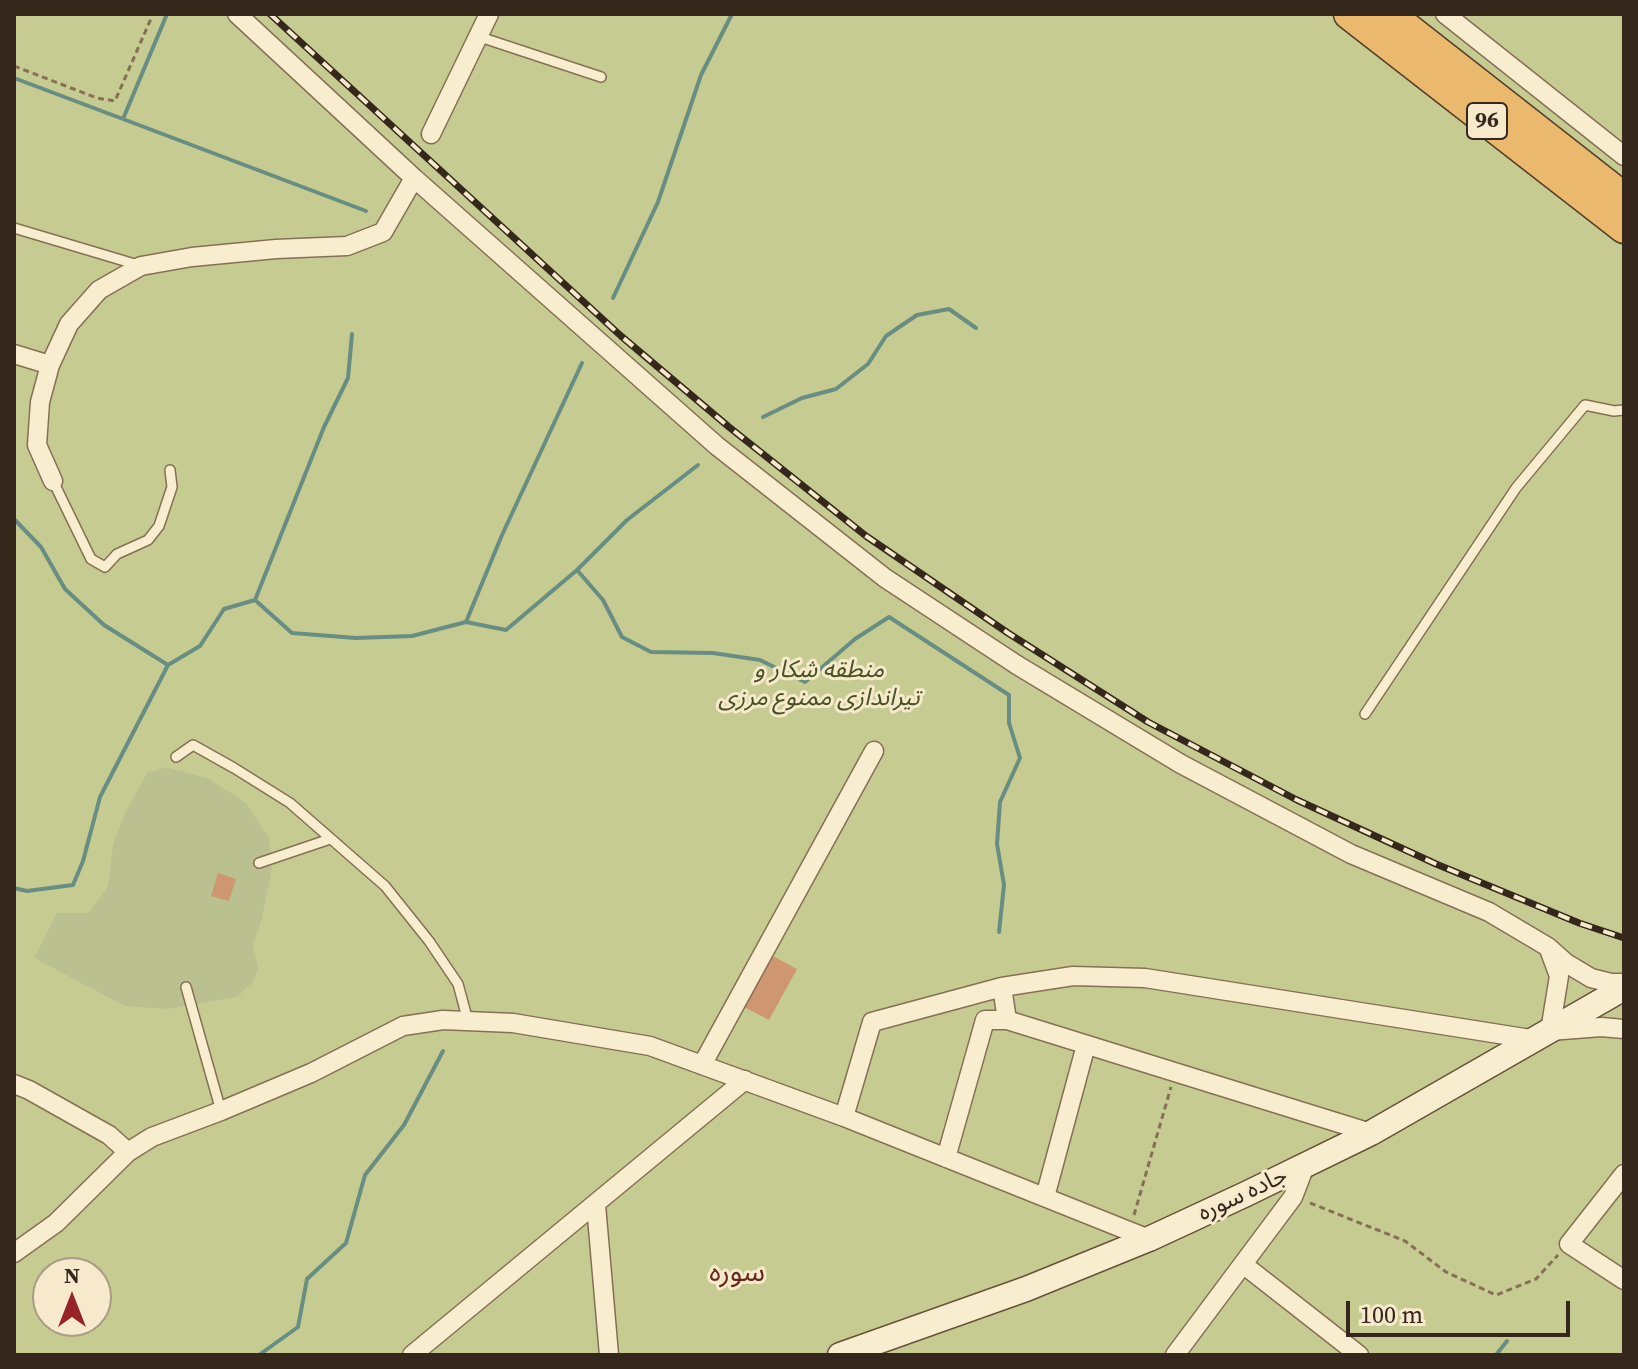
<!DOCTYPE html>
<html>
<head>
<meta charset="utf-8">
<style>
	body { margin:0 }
	#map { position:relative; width:1638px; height:1369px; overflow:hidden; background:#eedfbc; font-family:"Source Serif 4",serif }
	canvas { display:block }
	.frame { position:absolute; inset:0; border:16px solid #35271b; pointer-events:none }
	.north { position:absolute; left:32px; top:1257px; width:80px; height:80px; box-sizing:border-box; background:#f6e9cc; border:2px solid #a99b85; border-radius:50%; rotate:0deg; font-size:22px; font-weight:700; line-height:32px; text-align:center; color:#35271b }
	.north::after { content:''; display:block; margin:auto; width:28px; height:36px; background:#962426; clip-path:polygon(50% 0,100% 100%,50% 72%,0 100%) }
	.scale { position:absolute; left:1346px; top:1301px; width:224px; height:36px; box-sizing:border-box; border:4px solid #35271b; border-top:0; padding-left:10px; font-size:24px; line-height:28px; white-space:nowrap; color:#35271b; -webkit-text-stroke:6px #f6e9cc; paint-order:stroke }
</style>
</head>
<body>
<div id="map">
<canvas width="1638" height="1369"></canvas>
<div class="frame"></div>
<div class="north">N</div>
<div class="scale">100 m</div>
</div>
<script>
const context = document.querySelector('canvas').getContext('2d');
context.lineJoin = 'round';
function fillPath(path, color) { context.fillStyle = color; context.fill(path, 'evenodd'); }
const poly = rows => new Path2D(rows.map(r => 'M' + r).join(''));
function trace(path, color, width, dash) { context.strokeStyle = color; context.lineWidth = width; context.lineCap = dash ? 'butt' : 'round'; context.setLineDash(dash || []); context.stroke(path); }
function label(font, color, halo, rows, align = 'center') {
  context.font = font + ' "Source Serif 4","Noto Sans Arabic",serif'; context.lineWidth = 6; context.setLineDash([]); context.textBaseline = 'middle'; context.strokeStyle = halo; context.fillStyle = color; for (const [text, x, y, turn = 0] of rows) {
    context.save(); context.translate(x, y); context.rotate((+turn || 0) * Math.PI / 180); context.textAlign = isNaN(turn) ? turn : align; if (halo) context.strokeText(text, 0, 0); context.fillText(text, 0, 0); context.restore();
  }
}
fillPath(poly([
	[14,14,1624,14,1624,1355,14,1355],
	[48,1273,96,1273,96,1321,48,1321]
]), '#c6cc91');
fillPath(poly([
	[166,767,209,779,246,803,269,838,272,869,262,918,253,945,258,968,253,982,237,997,168,1009,125,1006,34,958,57,913,88,913,108,886,113,845,125,813,147,773]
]), '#bbc090');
trace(poly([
	[14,78,123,119,167,14],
	[123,119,366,211],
	[613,298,658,202,701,75,732,14],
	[763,417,802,398,836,389,868,364,886,336,917,315,949,309,976,328],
	[14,519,41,547,65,589,104,625,168,665],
	[577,570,603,600,622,637,651,652,713,653,760,660,805,682,855,639,889,617,1009,695,1009,723,1020,758,1000,802,997,844,1004,885,999,932],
	[255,600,324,427,348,378,352,334],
	[466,622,502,535,582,363],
	[14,888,27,891,73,885,83,861,100,797,168,665,200,646,224,609,255,600,292,633,356,638,412,636,466,622,506,630,577,570,627,520,698,465],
	[259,1355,298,1327,307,1279,346,1243,365,1175,404,1125,443,1051],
	[1496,1355,1507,1341]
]), '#688d83', 4);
fillPath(poly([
	[218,873,236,879,229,901,211,896],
	[769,954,797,969,769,1020,742,1006]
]), '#ce9771');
const service = poly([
	[477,36,601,77],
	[14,228,138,265],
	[53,481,91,559,105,567,117,554,148,540,159,526,172,487,170,470],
	[1365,714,1516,488,1585,405,1614,411,1624,410],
	[176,757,193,745,234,768,290,803,385,886,429,941,458,984,468,1021],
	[259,863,330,839],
	[186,987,221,1111]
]);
const minor = poly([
	[237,14,414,178,717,446,885,578,1017,665,1181,764,1351,854,1489,912,1548,947,1566,963,1591,978,1611,983,1624,983],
	[1445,14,1624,156],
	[431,134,489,14],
	[14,354,50,365],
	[53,481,37,445,40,402,50,365,69,324,99,290,141,266,192,257,276,249,347,246,383,232,414,178],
	[1549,949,1559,976,1550,1031,1601,1027,1624,1029],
	[1002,987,1007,1020,1371,1133],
	[702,1065,874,751],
	[14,1084,29,1090,109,1135,128,1152],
	[844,1117,872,1022,1002,987,1073,976,1145,978,1537,1040],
	[946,1158,985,1020,1007,1020],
	[1624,1174,1569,1244,1624,1280],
	[1045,1197,1086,1045],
	[596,1205,609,1355],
	[14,1253,56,1223,128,1152,152,1137,221,1111,311,1073,403,1026,443,1020,513,1023,650,1046,844,1117,1149,1239],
	[1244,1265,1359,1355],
	[412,1355,745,1080],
	[1175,1355,1293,1197,1305,1166]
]);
const secondary = poly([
	[840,1355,1026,1289,1149,1239,1246,1194,1371,1133,1624,988]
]);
const trunk = poly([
	[1349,14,1624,228],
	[1389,14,1624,198]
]);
trace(service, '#866f56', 12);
trace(minor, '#866f56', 21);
trace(secondary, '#685039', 27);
trace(trunk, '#533d2a', 33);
trace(poly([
	[14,66,97,98,115,101,153,14],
	[1310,1203,1405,1241,1446,1272,1496,1295,1536,1279,1558,1255],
	[1134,1215,1171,1087]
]), '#866f56', 3, [6, 4]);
trace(service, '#f9edcf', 9);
trace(minor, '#f9edcf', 18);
trace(secondary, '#f9edcf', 24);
trace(trunk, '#ebb96e', 30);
const rail = poly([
	[270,14,621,336,729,427,866,536,1008,633,1148,722,1297,800,1436,864,1579,923,1624,938]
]);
trace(rail, '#35271b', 7);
trace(rail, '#f6e9cc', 4, [12]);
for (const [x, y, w] of [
	[1487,121,40]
]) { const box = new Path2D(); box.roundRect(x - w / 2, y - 18, w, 36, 6); context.fillStyle = '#f6e9cc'; context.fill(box); trace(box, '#35271b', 2); }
label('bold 22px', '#35271b', null, [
	["96",1487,121]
]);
label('italic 24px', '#465221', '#f6e9cc', [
	["منطقه شکار و",819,671],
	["تیراندازی ممنوع مرزی",819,699]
]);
label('24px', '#35271b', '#f6e9cc', [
	["جاده سوره",1243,1195,-25]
]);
label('28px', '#632819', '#f6e9cc', [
	["سوره",737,1274]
]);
</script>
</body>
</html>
